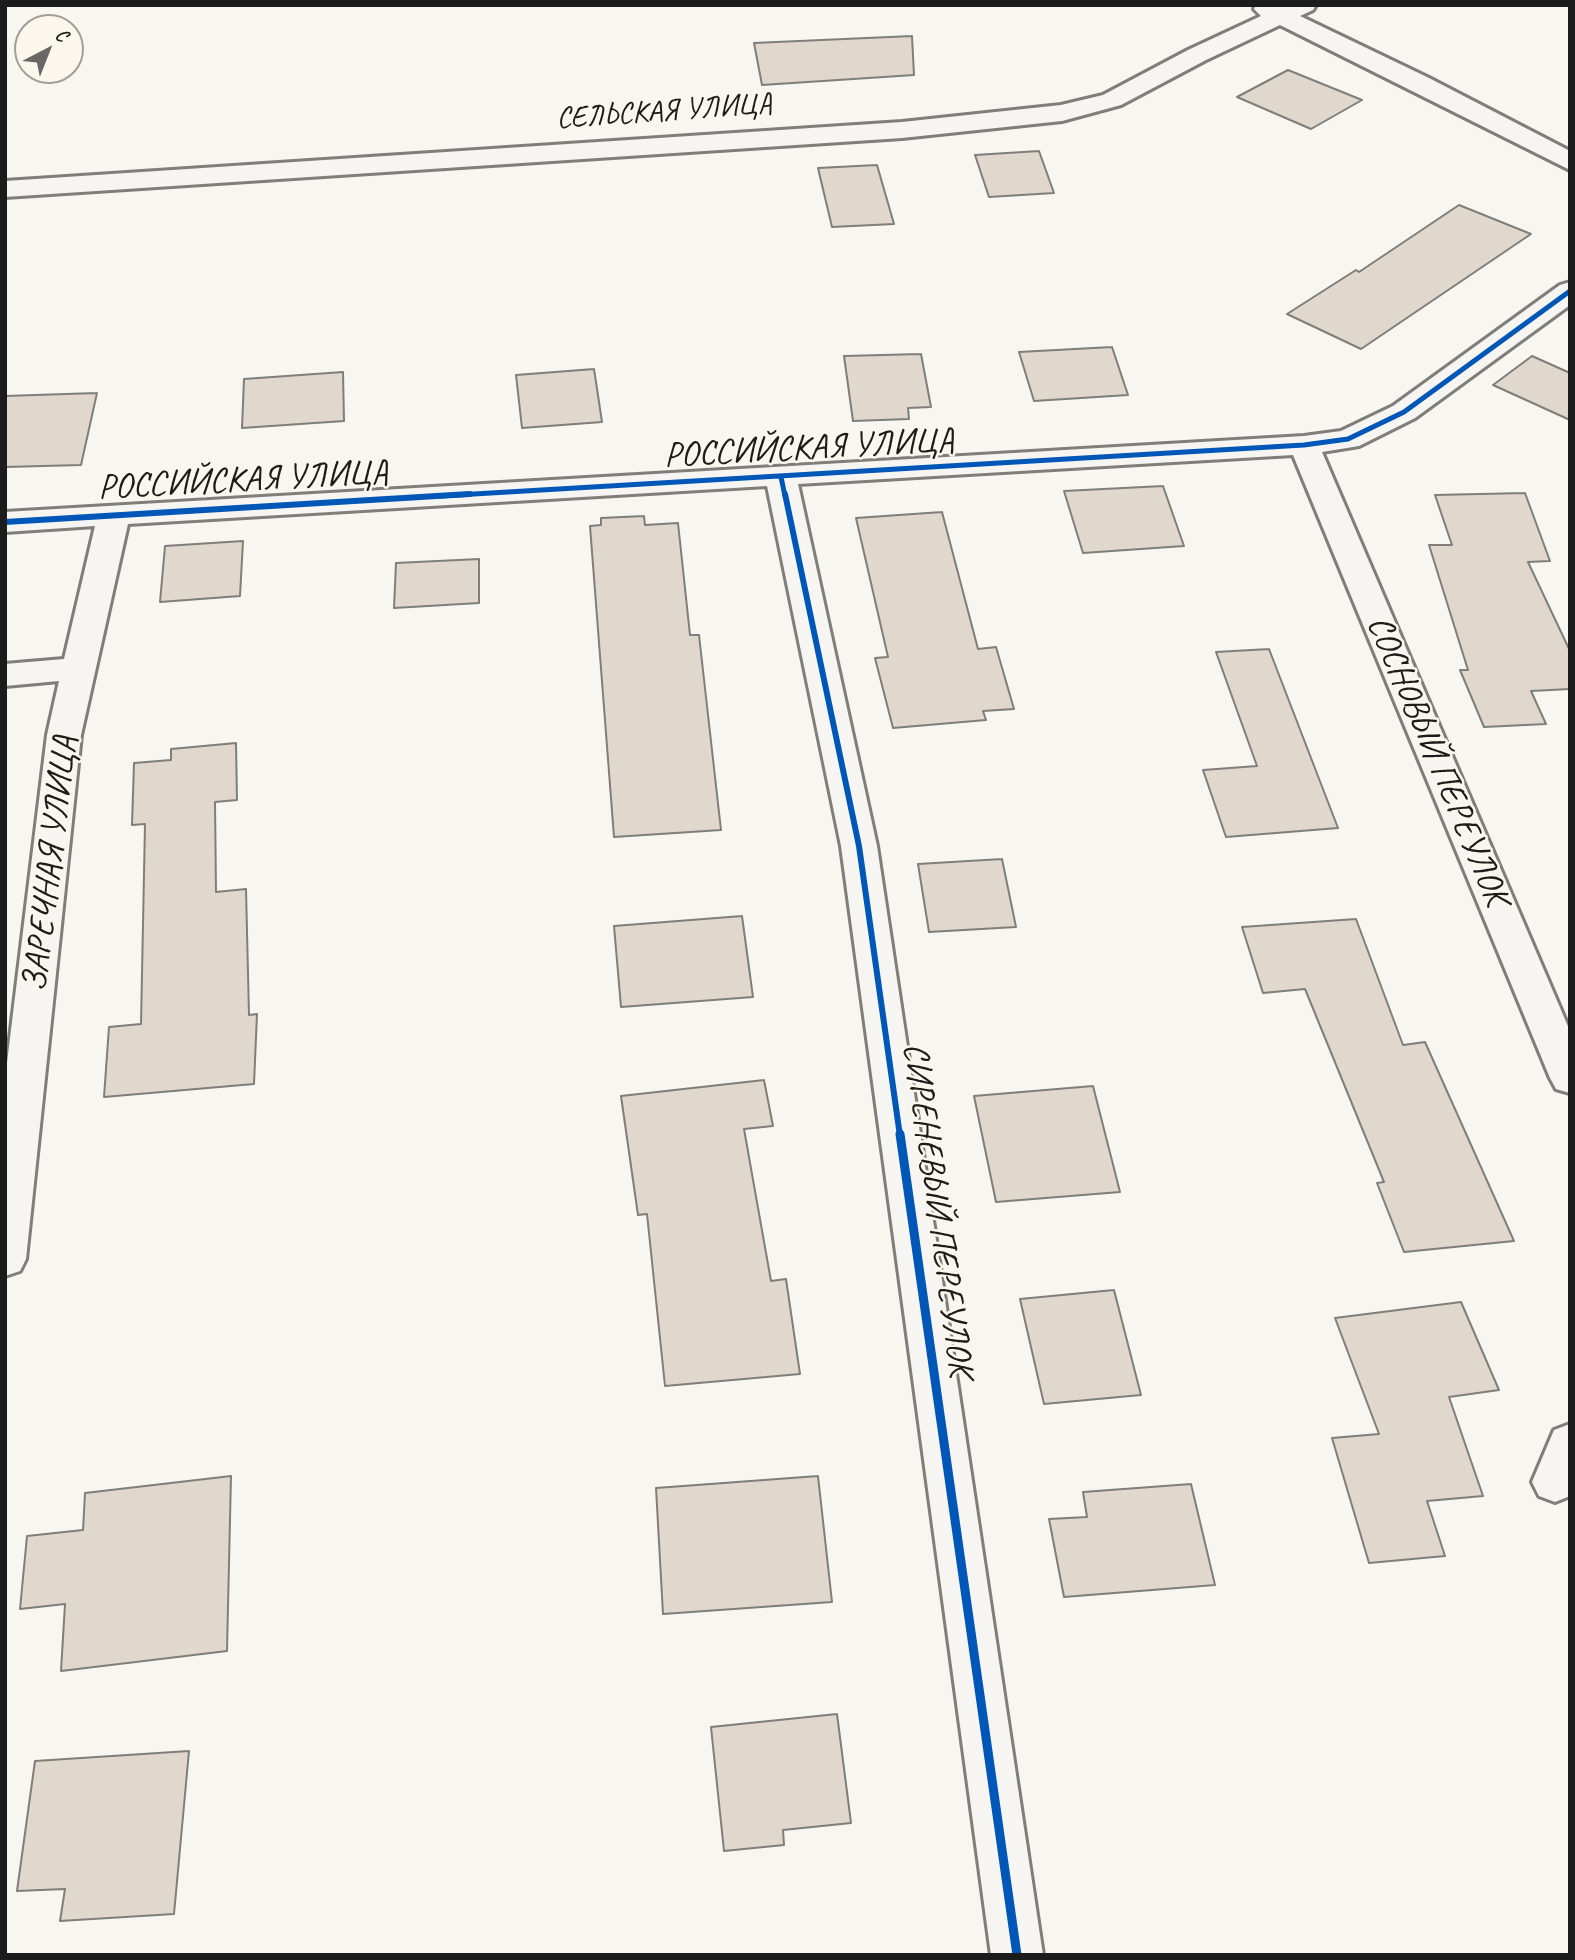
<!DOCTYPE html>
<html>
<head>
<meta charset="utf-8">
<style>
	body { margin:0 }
	#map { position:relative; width:1575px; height:1960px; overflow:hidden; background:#f8f6f0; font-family:Caveat,sans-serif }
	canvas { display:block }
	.frame { position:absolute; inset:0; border:7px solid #1c1c1c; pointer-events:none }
	.north { position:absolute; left:14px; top:14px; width:70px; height:70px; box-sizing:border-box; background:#fbf7ec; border:2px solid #a29f99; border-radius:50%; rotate:42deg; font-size:19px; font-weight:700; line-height:28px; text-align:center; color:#1c1c1c }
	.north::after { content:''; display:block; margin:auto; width:24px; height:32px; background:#696866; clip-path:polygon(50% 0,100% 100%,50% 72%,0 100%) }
</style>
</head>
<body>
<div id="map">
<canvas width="1575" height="1960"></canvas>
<div class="frame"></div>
<div class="north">С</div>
</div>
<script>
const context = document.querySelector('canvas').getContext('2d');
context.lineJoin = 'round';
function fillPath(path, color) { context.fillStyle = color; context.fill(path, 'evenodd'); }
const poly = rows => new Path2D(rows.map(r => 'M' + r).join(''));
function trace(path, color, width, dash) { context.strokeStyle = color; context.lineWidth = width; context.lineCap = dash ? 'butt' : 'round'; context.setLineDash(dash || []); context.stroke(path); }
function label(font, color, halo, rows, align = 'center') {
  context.font = font + ' Caveat,sans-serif'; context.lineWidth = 5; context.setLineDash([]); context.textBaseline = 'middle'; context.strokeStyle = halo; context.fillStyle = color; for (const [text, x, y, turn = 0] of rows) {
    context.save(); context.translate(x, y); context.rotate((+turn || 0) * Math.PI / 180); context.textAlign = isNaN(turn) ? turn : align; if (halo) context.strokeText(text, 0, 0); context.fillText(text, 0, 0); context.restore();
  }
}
const building = poly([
	[912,36,914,75,762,85,754,43,912,36],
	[1288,70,1362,100,1311,129,1237,97,1288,70],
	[1039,151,1054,193,989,197,975,155,1039,151],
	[877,165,894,224,832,227,818,168,877,165],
	[1459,205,1531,234,1361,349,1287,314,1356,270,1359,272,1459,205],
	[1112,347,1128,395,1034,401,1019,352,1112,347],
	[921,354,931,407,908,408,909,419,853,421,844,356,921,354],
	[1532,356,1570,373,1570,420,1493,385,1532,356],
	[594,369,602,422,522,428,516,375,594,369],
	[343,372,344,421,242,428,244,379,343,372],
	[97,393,81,465,5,467,5,396,97,393],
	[1163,486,1184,546,1083,553,1064,491,1163,486],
	[1525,493,1550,561,1528,562,1570,651,1570,689,1531,691,1546,724,1484,727,1460,670,1468,670,1429,545,1452,545,1435,495,1525,493],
	[942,512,978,649,996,647,1014,709,983,711,986,720,893,728,875,658,888,657,856,518,942,512],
	[644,516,645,525,678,523,690,635,699,635,721,830,614,837,590,526,601,525,601,518,644,516],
	[243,541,240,596,160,602,165,546,243,541],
	[479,559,479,603,394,608,396,563,479,559],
	[1269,649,1338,828,1226,837,1203,770,1257,766,1216,652,1269,649],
	[236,743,237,800,215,802,216,892,246,889,249,1015,257,1014,254,1084,104,1097,109,1027,141,1024,145,824,132,825,134,763,171,760,171,749,236,743],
	[1002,859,1016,927,929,932,918,864,1002,859],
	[742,916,753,997,621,1007,614,926,742,916],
	[1356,919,1403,1045,1425,1042,1514,1241,1404,1252,1377,1183,1384,1182,1305,989,1263,993,1242,927,1356,919],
	[764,1080,773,1126,744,1129,771,1281,786,1279,800,1374,665,1386,647,1214,638,1215,621,1096,764,1080],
	[1093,1086,1120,1192,996,1202,974,1096,1093,1086],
	[1114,1290,1141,1395,1044,1404,1020,1299,1114,1290],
	[1461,1302,1499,1390,1449,1397,1483,1496,1427,1501,1445,1556,1369,1563,1332,1438,1379,1434,1335,1318,1461,1302],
	[231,1476,227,1651,61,1671,65,1604,20,1609,27,1536,83,1530,85,1493,231,1476],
	[818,1476,832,1602,663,1614,656,1488,818,1476],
	[1191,1484,1215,1585,1064,1597,1049,1519,1087,1517,1083,1492,1191,1484],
	[837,1714,851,1823,783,1830,784,1845,724,1851,711,1727,837,1714],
	[189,1751,174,1914,60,1921,65,1889,17,1891,35,1761,189,1751]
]);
fillPath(building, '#e0d7cd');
trace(building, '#7f7e7b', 2);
const minor = poly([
	[1256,5,1316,5,1313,10,1300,16,1429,78,1570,151,1570,170,1280,25,1206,60,1121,105,1062,121,902,138,5,197,5,181,902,122,1061,105,1103,95,1188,50,1261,16,1254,9,1256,5],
	[1570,282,1570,305,1415,418,1359,446,1322,452,1570,1031,1570,1093,1556,1089,1550,1078,1293,455,798,484,877,846,1043,1955,991,1955,841,846,767,486,128,524,81,735,26,1259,20,1271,5,1276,5,1079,47,735,59,681,5,686,5,664,64,659,95,526,5,532,5,512,1304,436,1341,431,1393,406,1560,285,1570,282],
	[1570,1424,1570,1496,1555,1502,1539,1496,1532,1482,1554,1430,1570,1424]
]);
trace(minor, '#7f7e7b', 6);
fillPath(minor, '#f6f5f1');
trace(poly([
	[781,477,785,496],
	[440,496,1304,445,1348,439,1404,412,1570,291]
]), '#0057b8', 5);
trace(poly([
	[785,494,859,846,900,1136],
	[5,522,470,494]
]), '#0057b8', 6);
trace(poly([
	[900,1134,1017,1955]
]), '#0057b8', 9);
label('30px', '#1c1c1c', '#fbf7ec', [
	["СЕЛЬСКАЯ УЛИЦА",664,112,-4]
]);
label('35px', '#1c1c1c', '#fbf7ec', [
	["РОССИЙСКАЯ УЛИЦА",809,449,-3],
	["РОССИЙСКАЯ УЛИЦА",243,481,-3],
	["СОСНОВЫЙ ПЕРЕУЛОК",1437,761,67],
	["ЗАРЕЧНАЯ УЛИЦА",51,864,-83],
	["СИРЕНЕВЫЙ ПЕРЕУЛОК",937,1210,82]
]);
</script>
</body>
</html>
